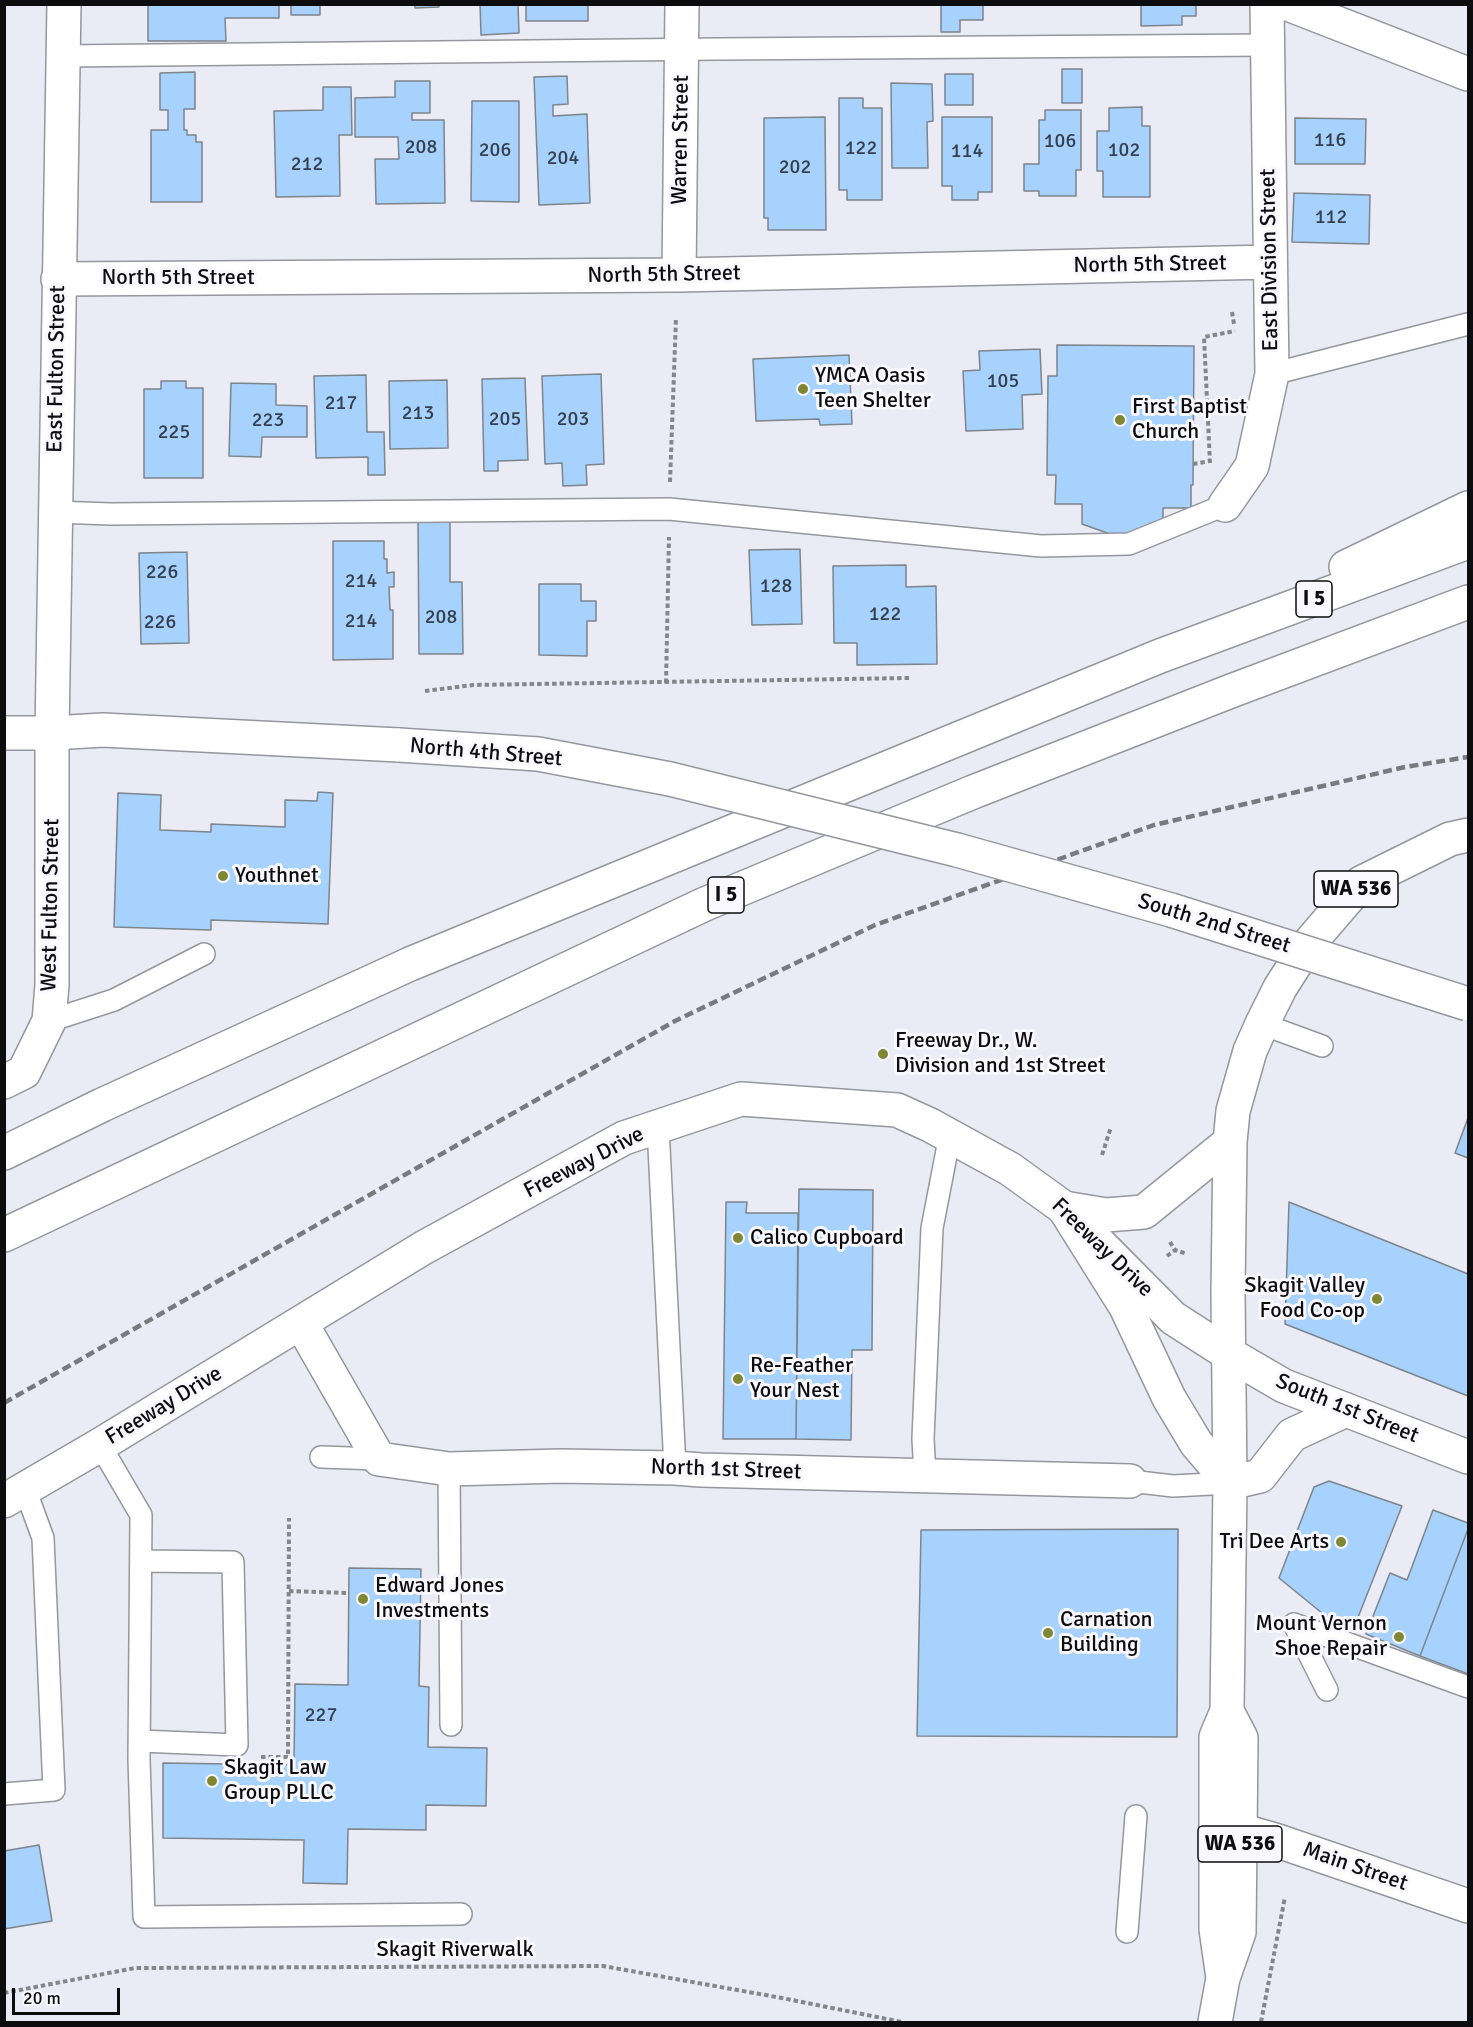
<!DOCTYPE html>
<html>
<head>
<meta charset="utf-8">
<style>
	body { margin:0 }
	#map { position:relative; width:1473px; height:2027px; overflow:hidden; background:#eaebf4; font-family:Signika,sans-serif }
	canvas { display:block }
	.frame { position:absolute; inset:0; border:6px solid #0d0d10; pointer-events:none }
	.scale { position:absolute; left:12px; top:1988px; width:108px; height:27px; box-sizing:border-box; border:3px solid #0d0d10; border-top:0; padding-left:8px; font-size:18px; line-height:21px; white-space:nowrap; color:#0d0d10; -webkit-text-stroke:4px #f8f8fe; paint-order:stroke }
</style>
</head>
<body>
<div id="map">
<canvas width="1473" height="2027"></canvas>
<div class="frame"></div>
<div class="scale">20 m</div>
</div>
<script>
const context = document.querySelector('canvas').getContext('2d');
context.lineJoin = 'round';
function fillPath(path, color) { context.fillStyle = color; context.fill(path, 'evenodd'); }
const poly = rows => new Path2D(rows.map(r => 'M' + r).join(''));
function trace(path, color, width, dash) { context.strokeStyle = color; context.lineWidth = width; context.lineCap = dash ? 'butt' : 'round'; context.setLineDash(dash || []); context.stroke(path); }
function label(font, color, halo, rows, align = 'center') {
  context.font = font + ' Signika,sans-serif'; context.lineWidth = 6; context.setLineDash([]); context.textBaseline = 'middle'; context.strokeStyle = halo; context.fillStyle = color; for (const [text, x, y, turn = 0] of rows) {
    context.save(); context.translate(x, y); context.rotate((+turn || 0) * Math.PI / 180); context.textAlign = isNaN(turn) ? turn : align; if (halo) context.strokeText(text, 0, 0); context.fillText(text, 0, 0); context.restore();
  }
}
const building = poly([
	[148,4,279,4,279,18,225,18,226,41,148,41,148,4],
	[291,4,320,4,320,15,291,15,291,4],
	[415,4,439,4,439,7,415,8,415,4],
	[480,4,518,4,519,33,481,35,480,4],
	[526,4,588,4,588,21,526,21,526,4],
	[941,4,983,4,983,20,960,20,960,32,941,32,941,4],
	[1141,4,1196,4,1196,16,1182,16,1182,25,1141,26,1141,4],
	[1062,69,1082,69,1082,103,1062,103,1062,69],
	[195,72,195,109,184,109,184,130,187,130,187,135,196,135,196,142,202,142,202,202,151,202,151,130,168,130,168,110,160,110,160,73,195,72],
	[945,74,973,74,973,105,945,105,945,74],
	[567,76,568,104,553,105,553,116,587,114,590,203,539,205,534,77,567,76],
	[395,81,430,81,430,113,412,113,412,120,444,120,445,203,376,204,375,159,399,159,398,137,355,137,355,98,395,97,395,81],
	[891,83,932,84,933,121,927,122,928,168,892,168,891,83],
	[323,87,351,87,352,135,339,135,340,196,276,197,274,111,323,110,323,87],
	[839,98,863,98,863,108,882,108,882,200,847,200,847,190,839,190,839,98],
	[472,101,519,101,519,202,471,201,472,101],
	[1142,107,1142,126,1150,126,1150,197,1103,197,1103,171,1097,171,1097,131,1109,131,1109,108,1142,107],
	[1045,110,1081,110,1081,170,1076,170,1076,196,1039,196,1039,191,1024,191,1024,164,1039,164,1039,120,1045,120,1045,110],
	[825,117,826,230,768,230,768,218,764,218,764,118,825,117],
	[942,117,992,117,992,192,978,192,978,200,952,200,952,186,942,186,942,117],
	[1295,118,1366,119,1365,164,1295,164,1295,118],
	[1294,193,1370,195,1369,244,1292,242,1294,193],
	[1057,345,1194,346,1193,485,1191,485,1191,508,1163,508,1163,524,1121,538,1082,524,1082,504,1055,504,1056,475,1047,475,1048,376,1057,376,1057,345],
	[1040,349,1042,394,1022,395,1023,429,966,431,963,371,980,370,979,351,1040,349],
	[849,355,852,424,820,425,819,419,756,421,753,359,849,355],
	[601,374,604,464,586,465,587,485,563,486,562,463,545,464,542,376,601,374],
	[366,375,367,432,384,432,385,475,368,475,368,457,316,458,314,376,366,375],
	[525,378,528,460,498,461,498,471,484,471,482,379,525,378],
	[447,380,448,448,390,449,389,381,447,380],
	[161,381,186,381,186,388,203,388,203,478,144,478,144,389,161,389,161,381],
	[231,383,276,384,276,405,307,406,307,437,262,437,261,457,229,456,231,383],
	[450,521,450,582,462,582,463,654,419,654,418,522,450,521],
	[333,541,384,541,384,559,387,559,387,573,394,572,394,587,389,587,390,610,393,610,393,659,333,660,333,541],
	[800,549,802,624,752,625,749,550,800,549],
	[187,552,189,643,141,644,139,553,187,552],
	[906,565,906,587,936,586,937,664,857,665,857,643,834,643,833,566,906,565],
	[539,584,581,584,581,601,596,601,596,621,587,621,587,656,539,655,539,584],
	[318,792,333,793,328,924,211,920,211,930,114,927,118,793,161,795,160,830,211,832,211,824,285,827,285,800,317,801,318,792],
	[1468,1118,1468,1158,1455,1153,1468,1118],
	[799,1189,873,1190,872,1350,852,1350,851,1440,796,1439,799,1189],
	[726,1202,747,1202,746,1213,798,1213,796,1439,723,1439,726,1202],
	[1289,1202,1468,1274,1468,1396,1285,1324,1289,1202],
	[1329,1481,1402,1506,1353,1630,1333,1622,1279,1578,1314,1487,1329,1481],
	[1433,1510,1468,1523,1468,1529,1420,1656,1366,1634,1390,1573,1407,1580,1433,1510],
	[1178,1529,1177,1737,917,1736,921,1530,1178,1529],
	[1468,1529,1468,1674,1420,1656,1468,1529],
	[349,1568,421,1569,419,1686,429,1687,428,1747,487,1748,486,1806,426,1805,426,1830,348,1829,347,1884,303,1883,304,1840,163,1838,163,1763,294,1765,295,1684,348,1685,349,1568],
	[39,1845,52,1921,4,1929,4,1851,39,1845]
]);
fillPath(building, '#a7d2fe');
trace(building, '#7d848b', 1.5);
const lane = poly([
	[63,56,718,49,1268,45],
	[1272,374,1468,324],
	[54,512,111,514,669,509,1041,546,1129,544,1225,505],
	[49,1021,114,1000,204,954],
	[1262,1024,1322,1046],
	[658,1127,675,1468],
	[100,1445,141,1515,139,1759,144,1917,461,1914],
	[321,1457,379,1459],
	[449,1469,451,1725],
	[925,1475,923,1439,932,1228,950,1135],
	[1130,1481,1173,1486,1230,1483],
	[1294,1624,1468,1687],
	[1294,1624,1327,1690],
	[140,1741,237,1745,233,1562,142,1561],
	[4,1794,54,1790,43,1538,25,1489],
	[1127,1932,1136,1816]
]);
const street = poly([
	[1288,4,1468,74],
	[679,275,682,4],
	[58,279,679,275,1270,262],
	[1225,505,1252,466,1272,374,1267,4],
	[4,1082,24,1072,49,1021,52,985,52,733],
	[301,1323,379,1459,449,1469,560,1466,675,1468,701,1470,1130,1481],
	[1240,1830,1275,1840,1468,1906]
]);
const secondary = poly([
	[4,733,52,733,103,730,399,745],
	[52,733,64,4],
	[4,1501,100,1445,423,1248,624,1138,741,1099,897,1110,930,1125,1010,1169,1064,1208,1173,1318,1229,1354,1284,1386,1468,1457]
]);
const primary = poly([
	[1064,1208,1126,1307,1169,1398,1196,1443,1230,1483],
	[1064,1208,1106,1215,1144,1212,1230,1142],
	[1230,1483,1260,1476,1292,1435,1346,1410],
	[1223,1978,1216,1929,1216,1737,1227,1711,1230,1483,1228,1293,1230,1142,1233,1111,1250,1051,1262,1024,1280,988,1306,947,1361,883,1450,839,1468,835],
	[1215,2022,1223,1978,1239,1932,1241,1738,1227,1711]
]);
const highway = poly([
	[1346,567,1468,508],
	[4,1153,102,1105,410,964,1160,656,1468,542],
	[4,1235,705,904,973,792,1231,691,1468,602]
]);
trace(lane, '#95969e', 24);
trace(street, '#95969e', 36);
trace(secondary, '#95969e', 36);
trace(primary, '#95969e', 36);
trace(highway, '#95969e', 36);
trace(poly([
	[1232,312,1234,324],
	[1210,463,1204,337,1235,331],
	[1193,464,1210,461],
	[670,482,676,318],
	[666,683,669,537],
	[425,691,473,685,909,678],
	[1102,1155,1111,1127],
	[1170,1242,1175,1250,1187,1254],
	[1167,1256,1175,1250],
	[289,1591,349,1593],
	[261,1757,288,1757,289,1518],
	[4,1993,135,1968,603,1966,782,1998,902,2022],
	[1261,2022,1285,1897]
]), '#85868c', 4, [4.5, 3]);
trace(lane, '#fff', 21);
trace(street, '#fff', 33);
trace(secondary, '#fff', 33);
trace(primary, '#fff', 33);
trace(highway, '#fff', 33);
trace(poly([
	[4,1403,675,1021,875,925,1154,825,1405,767,1468,757]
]), '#797a80', 4.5, [9, 4.5]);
const secondaryBridge = poly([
	[399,745,538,754,670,779,957,850,1171,910,1468,1004]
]);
trace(secondaryBridge, '#95969e', 36, []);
trace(secondaryBridge, '#fff', 33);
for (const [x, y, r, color] of [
	[803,389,6,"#7f8733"],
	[1120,420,6,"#7f8733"],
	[223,876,6,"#7f8733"],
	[883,1054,6,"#7f8733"],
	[738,1238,6,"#7f8733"],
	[1377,1299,6,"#7f8733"],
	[738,1379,6,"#7f8733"],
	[1341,1542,6,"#7f8733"],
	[363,1599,6,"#7f8733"],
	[1048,1633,6,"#7f8733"],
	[1399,1637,6,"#7f8733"],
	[212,1781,6,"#7f8733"]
]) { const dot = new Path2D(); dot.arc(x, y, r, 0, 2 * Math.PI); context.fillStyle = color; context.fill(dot); trace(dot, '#f8f8fe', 2); }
label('20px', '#343e4c', null, [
	["116",1330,141],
	["106",1060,142],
	["208",421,148],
	["122",861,149],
	["206",495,151],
	["102",1124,151],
	["114",967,152],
	["204",563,159],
	["212",307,165],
	["202",795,168],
	["112",1331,218],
	["105",1003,382],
	["217",341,404],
	["213",418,414],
	["205",505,420],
	["203",573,420],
	["223",268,421],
	["225",174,433],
	["226",162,573],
	["214",361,582],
	["128",776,587],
	["122",885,615],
	["208",441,618],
	["214",361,622],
	["226",160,623],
	["227",321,1716]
]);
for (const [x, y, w] of [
	[1314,599,36],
	[1356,889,84],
	[726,895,36],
	[1240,1844,84]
]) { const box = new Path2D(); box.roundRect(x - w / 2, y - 18, w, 36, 4.5); context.fillStyle = '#f8f8fe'; context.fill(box); trace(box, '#0d0d10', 1.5); }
label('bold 21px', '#0d0d10', null, [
	["I 5",1314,599],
	["WA 536",1356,889],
	["I 5",726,895],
	["WA 536",1240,1844]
]);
label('22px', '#0d0d10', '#f8f8fe', [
	["Warren Street",681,140,-89],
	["East Division Street",1270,260,-91],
	["North 5th Street",1150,265,-1],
	["North 5th Street",664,275,-1],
	["North 5th Street",178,278],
	["East Fulton Street",57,369,-89],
	["North 4th Street",486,753,5],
	["West Fulton Street",51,905,-89],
	["South 2nd Street",1214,924,17],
	["Freeway Drive",584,1163,-27],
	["Freeway Drive",1102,1248,44],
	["Freeway Drive",164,1406,-31],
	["South 1st Street",1347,1409,22],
	["North 1st Street",726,1470,2],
	["Main Street",1355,1867,19],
	["Skagit Riverwalk",455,1950]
]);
label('22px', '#0d0d10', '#f8f8fe', [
	["YMCA Oasis",815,376],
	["Teen Shelter",815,401],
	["First Baptist",1132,407],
	["Church",1132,432],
	["Youthnet",235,876],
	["Freeway Dr., W.",895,1041],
	["Division and 1st Street",895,1066],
	["Calico Cupboard",750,1238],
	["Skagit Valley",1365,1286,"right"],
	["Food Co-op",1365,1311,"right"],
	["Re-Feather",750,1366],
	["Your Nest",750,1391],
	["Tri Dee Arts",1329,1542,"right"],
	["Edward Jones",375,1586],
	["Investments",375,1611],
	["Carnation",1060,1620],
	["Building",1060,1645],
	["Mount Vernon",1387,1624,"right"],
	["Shoe Repair",1387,1649,"right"],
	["Skagit Law",224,1768],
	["Group PLLC",224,1793]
], 'left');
</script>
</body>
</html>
